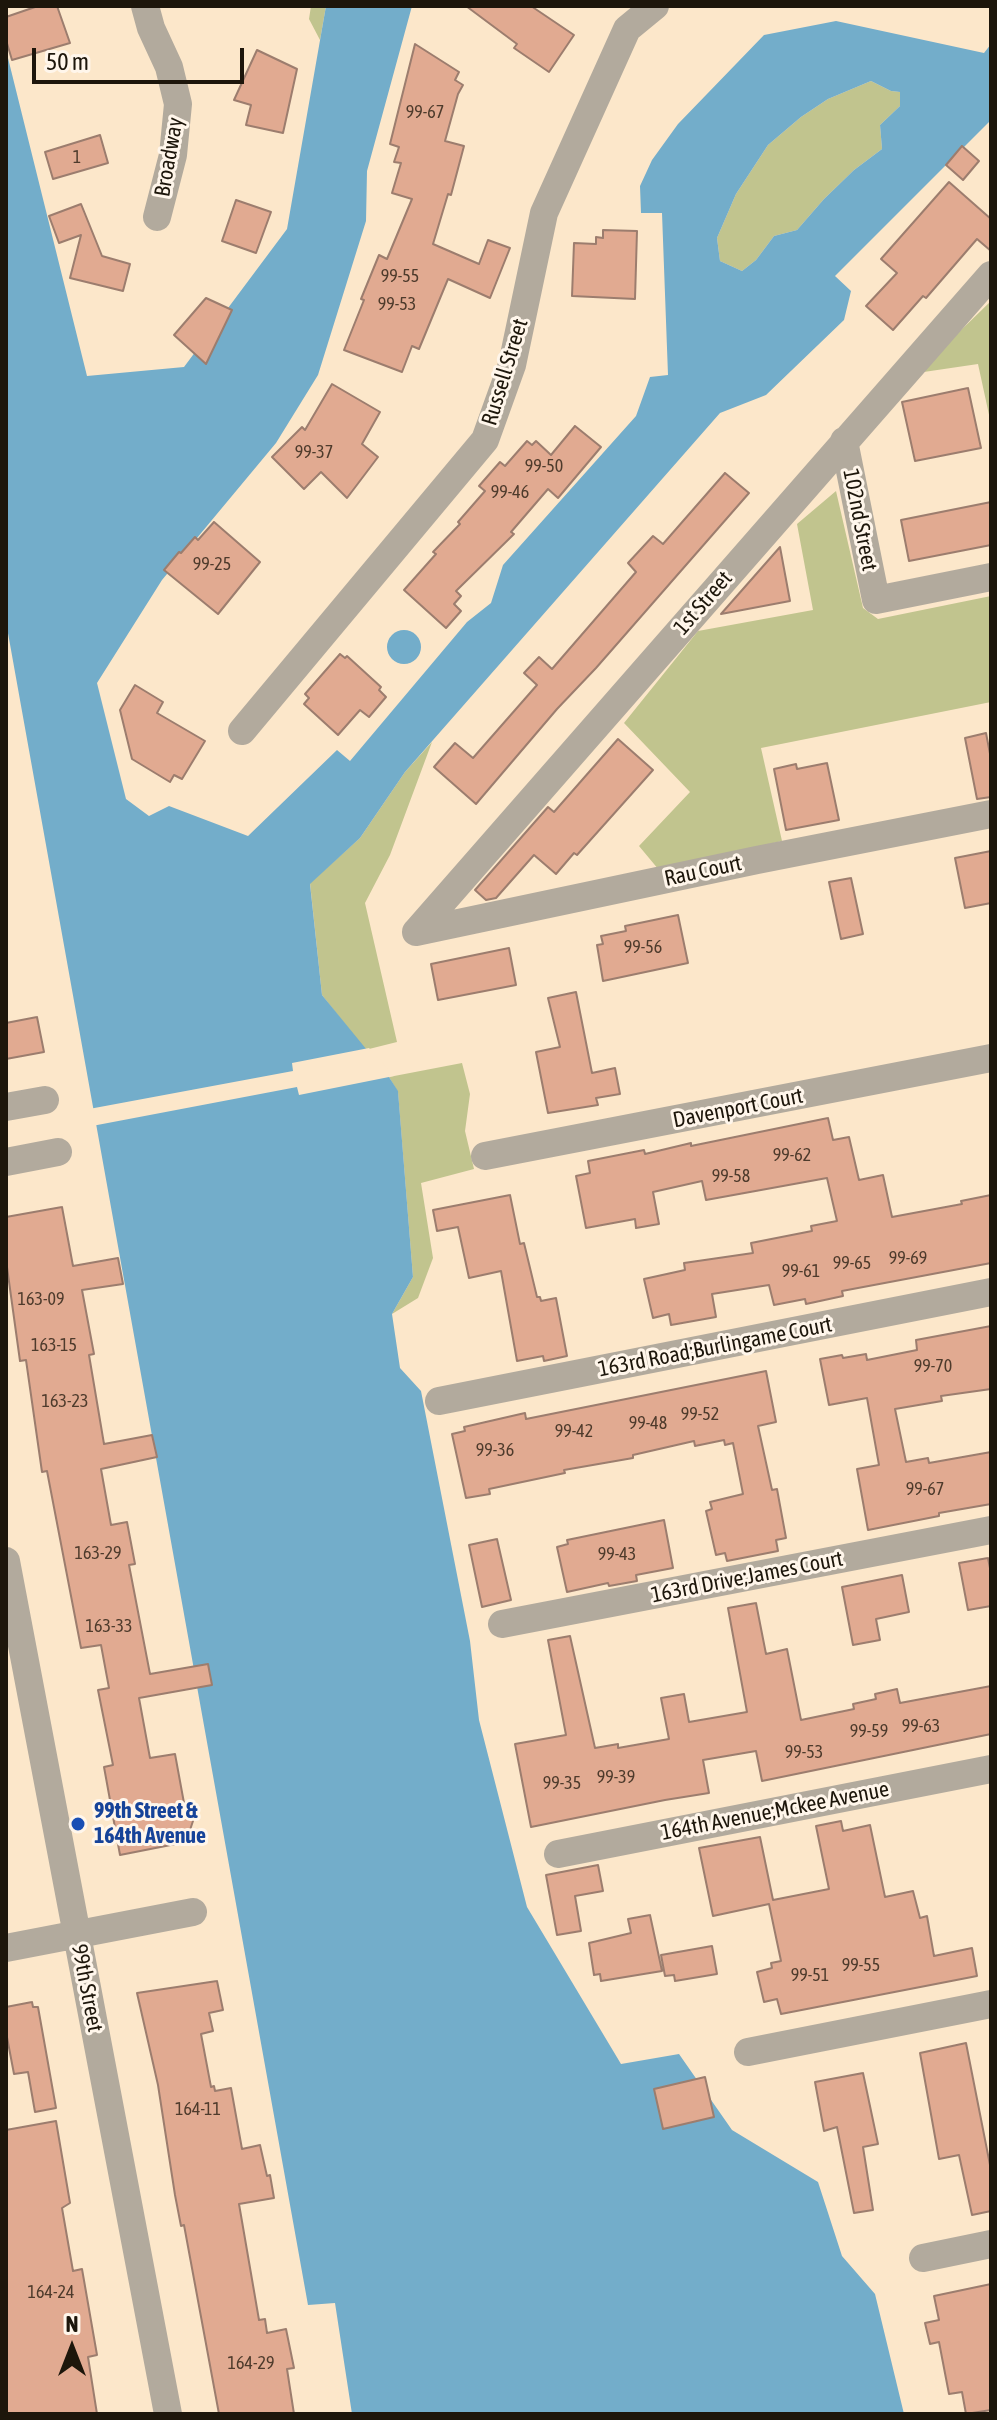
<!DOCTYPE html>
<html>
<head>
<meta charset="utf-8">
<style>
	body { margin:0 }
	#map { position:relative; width:997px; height:2420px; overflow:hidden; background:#fce7ca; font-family:"Asap Condensed",sans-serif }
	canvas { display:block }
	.frame { position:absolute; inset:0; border:8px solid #1d160b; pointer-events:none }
	.north { position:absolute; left:32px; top:2308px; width:80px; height:80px; -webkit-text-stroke:6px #fff6eb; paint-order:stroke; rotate:0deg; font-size:22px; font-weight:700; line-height:32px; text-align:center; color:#1d160b }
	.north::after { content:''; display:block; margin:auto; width:28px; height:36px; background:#1d160b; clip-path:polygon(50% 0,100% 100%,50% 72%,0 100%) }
	.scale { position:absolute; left:32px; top:48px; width:212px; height:36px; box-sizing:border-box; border:4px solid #1d160b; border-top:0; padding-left:10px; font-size:24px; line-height:28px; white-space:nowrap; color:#1d160b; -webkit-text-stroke:6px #fff6eb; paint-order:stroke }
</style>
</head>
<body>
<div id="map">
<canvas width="997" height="2420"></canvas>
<div class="frame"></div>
<div class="north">N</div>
<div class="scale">50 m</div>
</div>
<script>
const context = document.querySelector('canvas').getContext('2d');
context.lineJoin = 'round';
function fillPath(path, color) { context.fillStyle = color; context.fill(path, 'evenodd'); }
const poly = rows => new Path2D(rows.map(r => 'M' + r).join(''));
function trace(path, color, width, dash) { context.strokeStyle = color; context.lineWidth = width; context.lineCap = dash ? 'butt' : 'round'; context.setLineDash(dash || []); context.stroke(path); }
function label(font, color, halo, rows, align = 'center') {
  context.font = font + ' "Asap Condensed",sans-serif'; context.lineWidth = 6; context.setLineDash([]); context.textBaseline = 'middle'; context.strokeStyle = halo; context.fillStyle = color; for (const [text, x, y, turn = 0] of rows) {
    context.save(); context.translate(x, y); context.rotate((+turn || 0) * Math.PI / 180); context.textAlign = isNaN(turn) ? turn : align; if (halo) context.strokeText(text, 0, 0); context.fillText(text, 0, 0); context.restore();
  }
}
fillPath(poly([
	[311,6,326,6,320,40,309,19],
	[871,81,891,91,900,92,900,106,880,125,882,149,854,170,824,199,797,230,774,236,756,260,742,271,720,261,717,238,736,194,768,145,801,117,828,99],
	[991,301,991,424,978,364,917,373],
	[836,491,863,608,878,619,991,596,991,702,761,748,782,841,659,870,639,846,690,792,624,723,698,631,813,610,797,524],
	[432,742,390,855,365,903,397,1042,365,1050,322,995,310,883,360,838,405,772],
	[462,1063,470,1094,465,1131,474,1169,421,1183,433,1258,418,1298,392,1314,413,1277,398,1092,389,1077]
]), '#c1c48e');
fillPath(poly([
	[326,6,412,6,367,171,366,221,318,375,276,443,162,580,97,683,126,799,149,816,169,806,248,836,337,750,350,761,467,622,491,603,503,565,636,416,650,377,668,375,662,213,641,213,640,186,652,160,678,124,764,35,836,21,984,53,991,44,991,120,835,276,851,291,844,320,766,395,720,413,405,772,360,838,310,884,322,995,389,1077,398,1091,413,1277,392,1314,400,1368,421,1391,470,1641,479,1720,527,1907,621,2064,679,2054,732,2130,818,2182,842,2256,875,2294,904,2414,352,2414,335,2303,308,2305,6,622,6,50,87,376,184,367,287,229],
	[871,81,891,91,900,92,900,106,880,125,882,149,854,170,824,199,797,230,774,236,756,260,742,271,720,261,717,238,736,194,768,145,801,117,828,99],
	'387 647a17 17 0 1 1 34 0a17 17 0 1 1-34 0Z'
]), '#73adca');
fillPath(poly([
	[369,1048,394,1076,299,1095,297,1087,92,1126,89,1109,293,1071,292,1063]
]), '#fce7ca');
const building = poly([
	[38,6,57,6,70,43,12,60,6,40,6,17,38,6],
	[466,6,531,6,574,35,549,72,514,48,517,44,466,6],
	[415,44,459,72,455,80,463,85,458,94,445,141,464,146,451,195,448,194,433,244,479,264,488,240,510,248,490,298,448,279,419,349,412,346,402,372,344,350,364,300,361,299,379,255,387,259,412,199,392,193,401,163,394,162,399,147,390,144,415,44],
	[257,50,297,69,283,133,246,125,251,105,234,100,257,50],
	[100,135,108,163,53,179,45,152,100,135],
	[962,146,979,161,963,180,946,165,962,146],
	[949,182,991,219,991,251,977,239,926,298,923,296,893,330,866,306,897,273,881,259,949,182],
	[236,200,271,212,256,253,222,241,236,200],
	[81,204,102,256,130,264,123,291,70,278,81,235,59,243,49,216,81,204],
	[603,230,637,231,635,299,572,296,574,243,596,244,596,237,603,238,603,230],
	[206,298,232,310,206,364,174,335,206,298],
	[332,384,380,412,362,444,378,457,347,498,321,472,304,489,272,457,302,427,305,430,332,384],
	[968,388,981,448,915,461,902,402,968,388],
	[575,426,601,447,558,498,548,489,511,532,514,534,456,591,461,596,454,604,461,611,446,628,404,590,436,554,433,552,460,524,458,522,485,491,479,486,500,462,505,466,527,441,532,445,536,441,551,455,575,426],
	[725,473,749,493,596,668,557,709,476,804,434,767,455,743,473,758,537,685,524,673,539,657,552,669,636,572,628,563,653,536,663,544,725,473],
	[991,502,991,545,909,561,901,520,991,502],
	[214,522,260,562,218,614,164,570,179,552,181,553,195,537,198,540,214,522],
	[780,547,790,601,721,614,780,547],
	[340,654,345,658,347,656,381,687,379,690,386,697,369,717,360,710,338,735,304,704,309,698,305,694,340,654],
	[135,685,163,702,157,713,205,741,182,779,174,775,170,782,132,759,120,710,135,685],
	[986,733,991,759,991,797,977,799,965,738,986,733],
	[618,739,653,770,577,855,574,853,556,874,534,855,496,898,486,900,475,890,548,807,554,812,618,739],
	[827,763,839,820,786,830,774,769,796,764,797,769,827,763],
	[991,851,991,903,965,908,955,858,991,851],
	[851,878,863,934,841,939,829,882,851,878],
	[678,915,688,963,603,981,597,945,603,944,601,936,626,931,625,926,678,915],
	[509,948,516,985,438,1000,431,964,509,948],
	[576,992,592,1073,615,1068,620,1094,596,1098,598,1105,548,1113,536,1052,560,1047,548,998,576,992],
	[37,1017,44,1052,6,1059,6,1023,37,1017],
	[828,1118,833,1140,849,1137,859,1180,883,1175,892,1217,962,1204,961,1201,991,1195,991,1263,842,1291,843,1296,806,1304,805,1299,774,1305,769,1285,712,1294,716,1317,671,1325,669,1314,653,1318,644,1279,685,1270,684,1263,753,1253,751,1243,812,1231,811,1226,837,1221,827,1178,706,1200,702,1181,653,1192,659,1224,636,1228,635,1219,586,1228,576,1176,590,1173,588,1161,644,1150,645,1154,691,1143,691,1146,828,1118],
	[510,1195,520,1244,524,1243,537,1297,540,1297,541,1301,556,1298,567,1356,544,1361,543,1356,517,1361,501,1271,469,1278,458,1227,437,1231,433,1210,510,1195],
	[62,1207,73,1266,118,1258,123,1284,82,1290,94,1354,89,1355,104,1444,152,1435,157,1457,101,1469,111,1525,127,1522,135,1564,129,1565,150,1674,208,1664,212,1685,139,1698,150,1758,175,1754,184,1803,189,1802,193,1821,186,1842,120,1855,104,1767,113,1765,98,1690,109,1688,101,1645,81,1648,47,1471,42,1472,26,1360,20,1361,6,1260,6,1217,62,1207],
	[991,1326,991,1389,941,1396,942,1401,895,1409,906,1462,928,1458,929,1463,991,1452,991,1504,939,1513,939,1516,868,1530,857,1469,879,1465,867,1398,829,1405,820,1359,842,1355,843,1358,866,1354,867,1360,917,1350,916,1340,991,1326],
	[766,1371,776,1422,758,1426,772,1490,777,1489,786,1538,776,1540,778,1551,727,1561,725,1553,716,1555,706,1511,712,1509,710,1502,743,1494,733,1443,725,1445,724,1440,695,1446,694,1441,633,1455,633,1458,564,1470,565,1473,489,1489,490,1494,466,1498,452,1434,465,1431,464,1427,525,1413,526,1419,766,1371],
	[664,1520,673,1568,636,1575,637,1581,609,1586,608,1583,567,1592,557,1547,568,1544,567,1540,664,1520],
	[497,1539,511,1600,482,1607,469,1545,497,1539],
	[988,1558,991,1573,991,1606,968,1610,959,1563,988,1558],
	[902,1575,909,1612,876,1619,880,1640,853,1645,842,1587,902,1575],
	[756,1603,766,1654,787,1649,801,1720,854,1709,853,1704,876,1699,875,1694,897,1689,900,1703,991,1686,991,1734,762,1781,756,1751,703,1760,709,1793,665,1800,531,1827,515,1744,566,1735,548,1640,570,1636,595,1748,618,1744,618,1748,669,1739,661,1698,684,1694,689,1722,747,1712,728,1608,756,1603],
	[841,1821,843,1831,870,1825,885,1897,913,1891,920,1918,927,1916,934,1956,972,1948,977,1976,781,2014,777,1999,764,2002,757,1972,772,1968,771,1963,781,1961,769,1904,713,1916,699,1848,760,1837,773,1900,829,1889,816,1826,841,1821],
	[598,1865,603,1891,575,1896,581,1931,557,1935,546,1875,598,1865],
	[650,1915,662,1971,601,1981,600,1974,594,1975,589,1943,631,1933,628,1919,650,1915],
	[712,1946,717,1974,675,1981,674,1975,665,1976,661,1955,712,1946],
	[217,1981,223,2010,209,2013,213,2031,201,2034,211,2087,214,2086,215,2091,231,2088,242,2149,260,2145,267,2176,270,2175,274,2198,239,2204,259,2320,265,2319,267,2333,286,2329,294,2368,287,2369,294,2414,219,2414,184,2225,181,2226,175,2195,158,2085,137,1993,217,1981],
	[32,2002,33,2007,38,2007,56,2108,35,2112,28,2072,14,2074,6,2032,6,2007,32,2002],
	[966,2043,991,2170,991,2211,972,2215,959,2155,939,2159,920,2053,966,2043],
	[863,2073,878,2144,863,2147,873,2210,854,2213,837,2127,824,2131,815,2082,863,2073],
	[705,2077,714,2117,663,2129,654,2089,705,2077],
	[56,2121,70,2203,62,2208,73,2271,82,2269,97,2355,88,2357,97,2414,6,2414,6,2130,56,2121],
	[991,2284,991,2410,966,2414,962,2392,949,2394,939,2342,930,2344,925,2323,939,2320,934,2296,991,2284]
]);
fillPath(building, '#e1aa91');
trace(building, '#9c7d6e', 2);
trace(poly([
	[145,6,151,28,169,67,178,104,173,155,157,217],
	[844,441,876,600,991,577],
	[242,731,485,440,512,365,544,213,627,29,655,6],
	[416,932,991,275],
	[416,932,757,860,991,814],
	[6,1107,45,1100],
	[485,1156,991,1058],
	[6,1162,58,1152],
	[439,1401,991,1292],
	[6,1561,168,2414],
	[502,1624,991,1530],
	[558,1854,991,1769],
	[6,1948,193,1912],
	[748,2052,991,2004],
	[923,2258,991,2244]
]), '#b2aa9d', 28);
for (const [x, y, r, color] of [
	[78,1824,8,"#1a4fb4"]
]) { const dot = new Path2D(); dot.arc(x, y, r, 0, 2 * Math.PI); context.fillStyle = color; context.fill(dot); trace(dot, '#fff6eb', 3); }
label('18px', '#4e3b2c', null, [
	["99-67",425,112],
	["1",77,157],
	["99-55",400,276],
	["99-53",397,304],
	["99-37",314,452],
	["99-50",544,466],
	["99-46",510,492],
	["99-25",212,564],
	["99-56",643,947],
	["99-62",792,1155],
	["99-58",731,1176],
	["99-69",908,1258],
	["99-65",852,1263],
	["99-61",801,1271],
	["163-09",41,1299],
	["163-15",54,1345],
	["99-70",933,1366],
	["163-23",65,1401],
	["99-52",700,1414],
	["99-48",648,1423],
	["99-42",574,1431],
	["99-36",495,1450],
	["99-67",925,1489],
	["163-29",98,1553],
	["99-43",617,1554],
	["163-33",109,1626],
	["99-63",921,1726],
	["99-59",869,1731],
	["99-53",804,1752],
	["99-39",616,1777],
	["99-35",562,1783],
	["99-55",861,1965],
	["99-51",810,1975],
	["164-11",198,2109],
	["164-24",51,2292],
	["164-29",251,2363]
]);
label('22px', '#1d160b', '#fff6eb', [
	["Broadway",169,157,-80],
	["Russell Street",505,372,-73],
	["102nd Street",860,520,79],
	["1st Street",703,603,-49],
	["Rau Court",703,871,-12],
	["Davenport Court",738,1108,-11],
	["163rd Road;Burlingame Court",715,1347,-11],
	["163rd Drive;James Court",747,1577,-11],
	["164th Avenue;Mckee Avenue",775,1811,-11],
	["99th Street",87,1988,79]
]);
label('bold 22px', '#164399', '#fff6eb', [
	["99th Street &",94,1811],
	["164th Avenue",94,1836]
], 'left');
</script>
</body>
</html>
